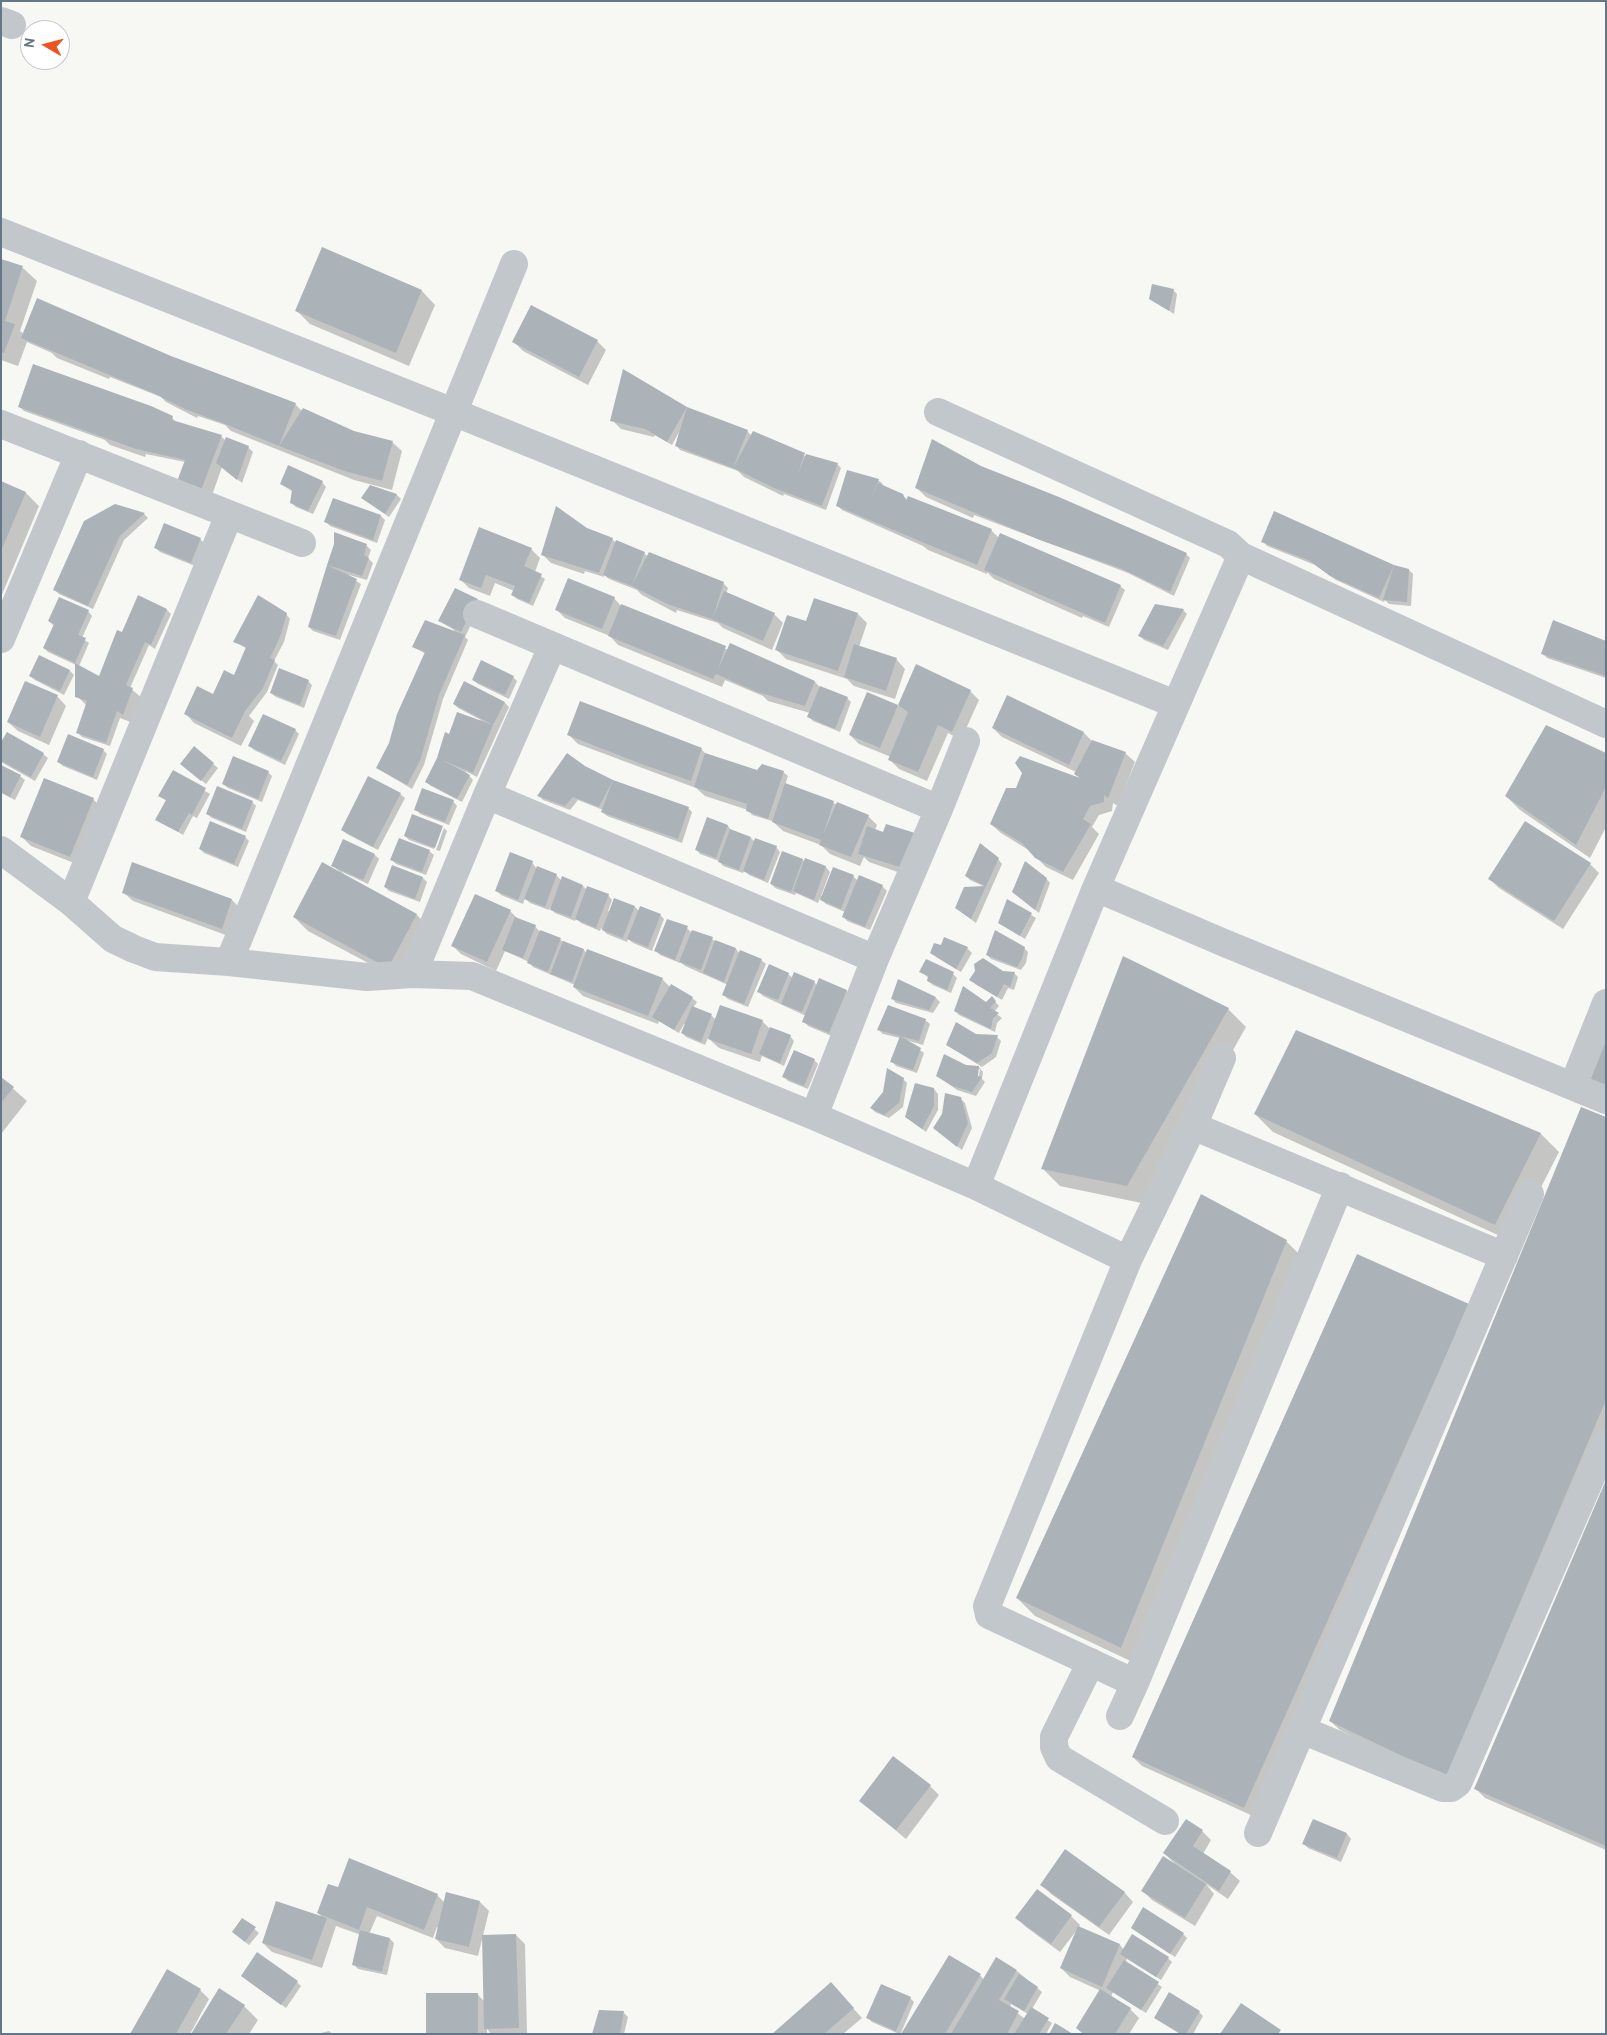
<!DOCTYPE html>
<html>
<head>
<meta charset="utf-8">
<style>
	body { margin:0 }
	#map { position:relative; width:1607px; height:2035px; overflow:hidden; background:#f7f8f4; font-family:Overpass,sans-serif }
	canvas { display:block }
	.frame { position:absolute; inset:0; border:2px solid #657787; pointer-events:none }
	.north { position:absolute; left:20px; top:20px; width:50px; height:50px; box-sizing:border-box; background:#fff; border:1px solid #c1c9cf; border-radius:50%; rotate:278deg; font-size:14px; font-weight:700; line-height:20px; text-align:center; color:#657787 }
	.north::after { content:''; display:block; margin:auto; width:18px; height:22px; background:#ec551f; clip-path:polygon(50% 0,100% 100%,50% 72%,0 100%) }
</style>
</head>
<body>
<div id="map">
<canvas width="1607" height="2035"></canvas>
<div class="frame"></div>
<div class="north">N</div>
</div>
<script>
const context = document.querySelector('canvas').getContext('2d');
context.lineJoin = 'round';
function fillPath(path, color) { context.fillStyle = color; context.fill(path, 'evenodd'); }
const poly = rows => new Path2D(rows.map(r => 'M' + r).join(''));
function trace(path, color, width, dash) { context.strokeStyle = color; context.lineWidth = width; context.lineCap = dash ? 'butt' : 'round'; context.setLineDash(dash || []); context.stroke(path); }
fillPath(poly([
	[1,260,23,268,37,281,20,331,24,334,171,358,295,404,302,411,353,432,392,442,402,451,392,490,354,480,231,431,225,425,198,416,197,418,166,402,161,397,110,377,109,379,57,358,52,353,27,342,18,366,1,360],
	[1173,290,1177,294,1174,314,1150,298],
	[422,291,435,305,409,366,310,324,297,311],
	[597,341,606,350,588,385,523,351,514,342],
	[653,389,686,408,747,431,752,436,807,457,837,464,841,468,826,510,784,494,783,496,744,477,738,471,680,450,676,445,679,432,672,445,655,435,654,437,621,429,612,420],
	[20,407,172,418,176,422,221,436,226,441,248,447,253,452,242,483,222,467,210,501,186,492,185,462,146,454,145,457,110,445,105,440,24,411],
	[980,468,1186,554,1190,558,1174,596,1128,573,974,515,973,518,926,497,917,488],
	[878,480,883,484,882,486,902,495,908,500,991,530,999,538,1120,586,1125,590,1109,627,1083,616,1082,618,994,579,987,572,987,574,928,550,923,546,842,510,838,506],
	[1,482,26,493,39,506,1,597],
	[322,482,326,487,313,514,296,507,291,502,293,492,281,484],
	[370,487,397,495,401,499,389,517,363,498],
	[334,499,381,516,385,520,377,543,330,526,326,522],
	[115,505,144,514,148,518,124,540,93,609,59,594,55,590],
	[586,529,612,539,616,543,644,553,648,557,723,583,728,588,726,594,774,614,783,623,772,650,723,628,718,623,677,610,676,613,642,595,637,590,609,579,604,575,604,577,585,571,584,574,551,563,542,554],
	[335,534,367,546,371,550,368,558,373,563,367,580,349,575,349,576,361,584,340,640,313,631,309,627,335,544],
	[200,539,204,543,195,566,160,552,156,548],
	[1263,541,1409,570,1413,574,1411,606,1389,604,1385,600,1384,602,1336,580,1315,565,1267,546],
	[531,549,540,558,535,572,545,579,533,606,517,599,512,595,514,591,495,583,490,596,469,588,460,579],
	[139,597,167,610,171,614,155,649,149,645,130,688,142,698,133,723,120,718,110,746,82,737,78,733,86,705,77,696,76,665,48,652,44,648,54,626,49,621,88,611,92,616,82,638,89,643,79,666,100,678],
	[614,598,621,606,728,650,815,682,820,687,847,698,851,702,840,732,813,721,809,717,810,713,768,701,763,696,725,680,722,687,618,645,610,636,565,618,556,609],
	[477,600,481,604,465,637,468,640,443,699,424,765,412,789,377,768,390,744,426,654,413,647,454,632,454,630,440,621],
	[1183,610,1187,614,1168,650,1144,640,1140,636],
	[286,614,290,619,284,642,274,661,278,665,267,692,249,716,254,721,241,746,194,723,185,713,218,699,235,676,247,649,234,641],
	[858,614,867,623,859,647,896,659,905,669,895,699,854,686,847,679,786,659,777,650],
	[1606,642,1606,678,1547,658,1543,654],
	[40,657,70,671,74,675,64,695,35,680,30,676],
	[917,666,970,691,979,700,961,740,948,733,927,781,899,769,890,760,891,757,859,744,850,735,868,693,899,706],
	[513,677,517,681,509,699,478,684,473,680],
	[308,681,312,685,304,708,276,697,271,693],
	[464,683,505,703,509,707,477,777,465,771,473,780,462,802,431,786,426,782,450,735,481,720,458,708,454,704],
	[57,696,66,706,49,745,18,731,8,722],
	[993,728,1084,733,1093,742,1125,753,1135,762,1118,806,1113,803,1112,811,1099,815,1092,827,1099,834,1073,880,1046,867,1030,851,1001,833,991,824,1082,780,1076,772,1002,737],
	[295,730,299,734,285,765,254,750,250,746],
	[569,735,701,749,707,755,758,771,783,772,788,776,785,785,868,816,877,825,875,830,912,877,869,862,864,857,860,866,830,854,821,845,783,831,772,821,752,815,748,810,705,796,696,788,578,744],
	[1,745,43,754,48,758,35,781,1,762],
	[194,748,218,768,206,784,186,768],
	[103,750,107,754,97,780,63,766,58,762],
	[1606,754,1606,827,1590,858,1520,810,1506,796],
	[1,766,20,776,25,780,15,800,1,793],
	[585,767,613,781,688,808,692,812,682,843,607,816,602,812,603,810,578,800,570,810,543,800,539,796],
	[173,771,210,794,197,818,193,816,183,835,157,819,167,801,160,796],
	[268,772,272,776,262,802,228,788,223,784],
	[400,794,405,798,378,850,347,834,342,830],
	[93,799,102,808,79,865,31,846,22,837],
	[453,801,457,806,449,825,420,814,416,809],
	[252,802,256,806,246,832,212,818,207,814],
	[412,816,443,828,441,828,434,849,409,840,405,836],
	[708,818,728,826,732,831,751,838,755,842,776,847,780,852,768,883,749,875,744,871,743,873,723,866,719,861,700,854,696,849],
	[444,828,447,831,440,851,436,850],
	[245,837,249,841,238,867,204,853,200,849],
	[429,851,434,855,426,875,396,864,392,860],
	[375,855,379,859,368,884,342,872,341,874,417,915,430,929,402,981,308,931,294,917,340,872,333,866],
	[998,859,1002,864,976,923,961,912,985,887,970,880,966,876],
	[803,860,805,862,806,860,826,867,830,872,821,896,823,896,853,876,858,881,882,886,887,891,870,930,847,921,843,916,845,912,826,904,820,898,818,903,796,893,795,895,775,888,771,883],
	[532,862,536,868,556,875,562,881,583,886,587,890,608,895,612,900,608,911,610,912,615,899,635,907,639,911,660,915,664,919,652,951,633,943,628,939,627,942,607,934,601,928,600,931,581,923,576,919,575,921,555,913,550,908,549,910,530,903,525,898,523,904,501,895,497,891],
	[1590,864,1599,873,1563,929,1499,888,1490,879],
	[423,878,427,882,420,902,389,891,385,887],
	[1046,878,1050,883,1039,913,1018,896],
	[123,892,232,900,241,909,231,937,133,901],
	[476,895,510,911,519,920,535,926,539,931,584,950,587,954,662,979,671,988,692,998,697,1002,693,1008,712,1016,716,1020,762,1021,771,1030,790,1036,794,1041,784,1066,762,1056,760,1062,719,1048,708,1038,705,1045,686,1037,682,1033,686,1024,684,1024,679,1033,659,1021,658,1024,583,996,574,987,575,985,533,967,529,962,505,951,496,971,461,954,452,945],
	[1008,900,1036,918,1025,939,999,923],
	[687,928,692,933,693,931,712,939,716,942,736,949,740,954,761,960,766,964,748,1007,728,999,724,995,728,985,685,966,680,962,680,963,660,955,656,951],
	[945,938,967,948,972,953,961,972,936,957],
	[1024,948,1028,952,1026,963,1021,970,991,959,987,955],
	[921,972,953,974,957,978,951,993,933,985,928,981,929,978],
	[1003,973,1014,973,1018,977,1014,990,1008,988,1002,1000,975,984],
	[788,974,793,978,814,982,818,986,820,980,847,991,851,996,834,1037,808,1026,804,1021,806,1016,763,996,759,992],
	[899,981,936,998,940,1002,933,1013,896,1003,892,998],
	[992,998,999,1006,994,1012,1002,1018,997,1023,995,1032,959,1015,955,1011,986,1003],
	[1228,1009,1246,1027,1146,1204,1060,1186,1042,1168],
	[925,1020,930,1024,923,1045,906,1040,924,1053,917,1073,896,1066,892,1061,900,1038,883,1034,878,1029],
	[1296,1031,1541,1134,1559,1152,1513,1242,1273,1132,1255,1114],
	[976,1035,997,1037,1001,1041,996,1057,982,1067,947,1045],
	[814,1060,818,1064,808,1089,788,1081,784,1077],
	[966,1066,979,1067,983,1072,982,1079,985,1082,976,1096,957,1090,941,1078],
	[978,1069,980,1069,978,1082],
	[1,1078,27,1101,1,1134],
	[903,1079,907,1083,903,1107,889,1118,875,1112,871,1108],
	[934,1089,938,1094,938,1110,926,1132,906,1117],
	[960,1098,965,1103,972,1128,962,1150,939,1132,943,1115],
	[1606,1118,1606,1430,1455,1785,1340,1730,1330,1721],
	[1286,1241,1304,1259,1139,1665,1035,1616,1017,1598],
	[1468,1305,1253,1816,1142,1766,1133,1757],
	[1606,1483,1606,1850,1485,1798,1475,1788],
	[930,1786,939,1795,906,1839,860,1801],
	[1186,1820,1202,1831,1211,1840,1203,1854,1230,1872,1240,1881,1228,1899,1206,1884,1214,1894,1195,1926,1152,1900,1143,1891,1176,1865,1164,1853],
	[1314,1820,1347,1834,1351,1839,1341,1862,1308,1848,1303,1843],
	[1042,1884,1124,1892,1133,1902,1109,1935,1051,1894],
	[338,1889,437,1895,445,1903,480,1902,489,1911,478,1956,445,1948,436,1939,439,1928,437,1927,433,1938,377,1916,369,1934,390,1939,394,1943,387,1975,358,1969,354,1965,361,1935,336,1926,322,1968,272,1952,263,1943,321,1916,318,1913],
	[1071,1916,1080,1925,1079,1927,1120,1945,1124,1950,1168,1958,1172,1962,1161,1980,1127,1959,1125,1962,1162,1987,1146,2013,1113,1992,1111,1997,1130,2009,1139,2018,1129,2034,1083,2034,1077,2028,1101,1991,1070,1977,1061,1968,1077,1930,1060,1952,1026,1927,1017,1918],
	[243,1919,259,1933,249,1945,238,1936],
	[1132,1928,1183,1934,1187,1938,1175,1957],
	[516,1935,525,1944,527,2034,491,2034,487,2029,487,2034,427,2034,478,1995,485,2002],
	[1017,1971,1042,1992,1032,2009,1052,2023,1046,2034,899,2034,872,2022,868,2018,910,1998,914,2002,901,2033,903,2033,980,1975,984,1980],
	[1011,2004,1028,2014,1025,2019,1010,2007],
	[247,1980,297,1982,301,1986,286,2008],
	[831,1984,862,2018,843,2034,774,2034],
	[200,1990,209,1999,190,2034,132,2034],
	[244,2006,258,2020,249,2034,193,2034],
	[1199,2012,1203,2016,1193,2034,1180,2034,1155,2018],
	[624,2013,628,2017,624,2034,593,2034],
	[329,2031,333,2034,317,2034]
]), '#0003');
fillPath(poly([
	[322,247,422,290,396,353,295,311],
	[1,259,23,266,5,321,15,324,4,353,1,352],
	[1152,284,1174,289,1169,311,1149,299],
	[37,298,171,356,296,403,279,446,303,408,354,431,393,441,382,481,344,471,279,446,220,422,187,410,155,394,21,338],
	[531,305,598,340,579,377,512,342],
	[33,364,151,406,173,416,172,420,222,435,200,493,176,484,185,460,136,449,18,407],
	[623,369,687,407,667,442,645,429,610,421],
	[687,407,748,430,733,468,753,431,805,453,798,474,806,454,838,463,822,506,774,488,733,468,675,446],
	[226,437,249,446,237,480,216,463],
	[932,439,981,466,1059,497,1187,553,1170,592,1122,569,1040,540,915,488],
	[288,465,323,481,308,511,290,503,292,490,280,484],
	[847,470,879,479,872,496,878,483,903,494,906,501,908,496,992,529,977,565,836,506],
	[1,481,26,492,1,551],
	[370,485,397,494,385,514,361,498],
	[333,498,381,515,373,540,324,522],
	[115,504,145,513,120,536,88,606,53,590,84,521],
	[556,506,587,528,613,538,599,573,541,555],
	[1274,511,1394,565,1379,598,1330,576,1310,561,1261,542],
	[164,523,201,538,191,563,154,548],
	[479,527,532,548,524,566,542,574,529,603,511,595,515,586,486,575,481,588,459,580],
	[334,532,367,544,364,555,369,558,362,576,327,565,334,544],
	[1000,533,1121,585,1105,623,984,570],
	[616,540,645,552,632,585,649,552,724,582,713,617,724,591,775,613,763,641,712,619,667,604,632,586,603,575],
	[327,565,357,579,336,636,308,627],
	[1394,565,1409,569,1407,602,1383,600],
	[568,578,615,597,602,629,555,610],
	[455,588,478,599,461,632,438,621],
	[138,595,167,609,151,645,145,642,126,685,133,688,123,715,117,711,106,743,76,733,87,701,75,697,75,663,99,676,117,630,122,632],
	[258,595,287,613,280,637,270,658,275,660,263,688,245,711,232,738,184,714,197,686,213,694,224,670,234,675,246,647,233,642],
	[59,597,89,610,78,635,86,638,75,663,43,648,54,624,48,621],
	[814,598,858,613,838,671,775,650,787,615,806,621],
	[621,604,726,646,718,669,730,643,815,681,805,706,757,692,716,674,713,679,608,636],
	[1155,604,1184,609,1163,646,1138,636],
	[425,620,465,635,439,695,420,761,407,785,376,768,389,743,397,714,425,652,412,647],
	[1553,620,1606,641,1606,676,1541,654],
	[854,644,897,658,886,691,844,677],
	[39,655,70,670,60,691,29,676],
	[481,660,514,676,505,695,472,680],
	[916,664,971,690,952,732,938,725,918,772,888,760,908,712,898,705],
	[279,668,309,680,300,705,270,693],
	[25,681,58,695,40,737,7,722],
	[464,681,505,702,493,725,453,704],
	[820,686,848,697,835,729,807,717],
	[867,692,898,705,880,748,849,735],
	[1007,695,1084,732,1069,765,992,728],
	[580,701,702,748,691,781,644,765,567,735],
	[457,712,493,725,473,773,442,760,470,775,457,799,425,782,437,758,445,732,449,734],
	[263,714,296,729,281,761,248,746],
	[1546,725,1606,753,1606,787,1576,845,1505,796],
	[7,732,44,753,31,777,1,761,1,742],
	[68,734,104,749,93,777,57,762],
	[1092,740,1126,752,1108,798,1104,795,1104,802,1090,806,1083,819,1091,824,1063,872,1035,858,1022,843,990,824,1006,788,1016,788,1022,773,1015,763,1020,756,1080,778,1074,774],
	[194,746,214,763,201,781,180,764],
	[567,753,585,766,613,780,689,807,678,839,601,812,613,780,599,807,573,797,565,806,537,796],
	[705,753,757,770,762,764,784,771,768,819,746,811,747,804,694,787],
	[233,756,269,771,258,799,222,784],
	[1,765,21,775,10,797,1,792],
	[173,770,206,788,192,815,189,813,178,832,155,820,166,800,158,796],
	[368,776,401,793,373,847,341,830],
	[44,778,94,798,70,857,20,837],
	[785,783,834,801,823,835,837,802,869,815,851,857,819,845,821,840,772,822],
	[217,786,253,801,242,829,206,814],
	[422,788,454,800,445,822,414,810],
	[412,814,443,826,435,848,404,836],
	[707,817,728,825,716,858,695,850],
	[210,821,246,836,234,864,199,849],
	[1525,821,1591,863,1554,921,1488,879],
	[886,824,915,833,903,868,858,854,867,826,883,832],
	[730,829,751,837,739,870,718,862],
	[399,838,430,850,422,872,390,860],
	[755,838,777,846,764,880,743,871],
	[343,839,375,854,363,880,331,866],
	[980,843,999,858,971,919,955,908,964,887,985,886,965,876],
	[782,851,803,859,791,892,770,884],
	[510,852,533,861,518,900,495,891],
	[805,858,826,866,814,900,793,891],
	[1025,861,1047,878,1035,910,1012,892],
	[132,862,232,899,222,929,122,893],
	[322,862,417,914,388,968,293,917],
	[392,865,423,877,415,899,384,887],
	[537,866,557,874,545,907,524,899],
	[833,867,854,875,841,909,820,900],
	[859,875,883,885,865,927,842,917],
	[562,876,583,885,571,917,550,910],
	[587,886,609,894,596,928,575,919],
	[475,894,511,910,487,962,451,946],
	[614,898,635,906,623,938,602,930],
	[1007,899,1032,913,1020,936,998,923],
	[640,906,661,914,648,947,627,939],
	[515,917,536,925,523,958,502,950],
	[667,919,688,926,675,960,654,951],
	[540,930,561,938,548,972,527,963],
	[692,930,713,937,701,970,679,962],
	[995,930,1025,947,1022,959,1017,967,986,955],
	[944,937,968,947,956,969,930,953,934,943,941,945],
	[715,940,736,948,724,982,703,973],
	[563,941,584,949,572,982,550,974],
	[587,949,663,978,648,1016,573,987],
	[740,950,762,959,744,1004,722,995],
	[1123,956,1229,1008,1127,1186,1041,1169],
	[983,958,1003,971,1015,972,1010,987,1004,984,997,997,969,980,975,971,974,964],
	[926,959,954,972,947,990,927,981,928,976,919,972],
	[769,964,789,973,778,1000,757,992],
	[794,972,815,981,802,1012,781,1004],
	[819,978,847,990,829,1033,802,1022],
	[898,979,936,997,929,1010,891,999],
	[671,984,693,997,674,1030,652,1017],
	[963,986,986,1002,992,996,996,1001,990,1008,999,1013,993,1018,991,1029,954,1011],
	[720,1005,763,1020,751,1054,708,1039],
	[888,1005,926,1019,919,1041,900,1036,921,1048,913,1070,890,1062,900,1036,877,1030],
	[692,1006,712,1014,701,1042,681,1033],
	[956,1022,976,1034,998,1035,992,1053,977,1063,946,1045],
	[770,1027,791,1035,780,1063,759,1054],
	[1606,1028,1606,1095,1581,1086],
	[1296,1030,1541,1133,1495,1225,1254,1114],
	[794,1050,815,1059,804,1086,782,1077],
	[944,1054,966,1065,979,1066,978,1076,982,1077,972,1092,952,1086,936,1076],
	[887,1068,904,1078,899,1103,884,1115,870,1108,883,1092],
	[1,1077,14,1087,1,1103],
	[915,1083,934,1088,934,1106,922,1129,905,1117],
	[945,1093,961,1097,968,1123,957,1147,933,1128,942,1114],
	[1581,1107,1606,1117,1606,1400,1446,1777,1329,1721],
	[1201,1194,1287,1240,1121,1648,1016,1598],
	[1357,1254,1469,1304,1244,1808,1132,1757],
	[1606,1480,1606,1846,1474,1789],
	[893,1756,931,1785,896,1830,859,1801],
	[1186,1819,1203,1830,1193,1846,1231,1871,1219,1891,1163,1853],
	[1313,1819,1347,1833,1337,1858,1302,1844],
	[1065,1849,1125,1892,1099,1927,1040,1885],
	[1163,1856,1206,1884,1185,1918,1141,1891],
	[349,1858,438,1894,424,1930,367,1907,359,1930,317,1913,328,1884,338,1887],
	[1037,1889,1072,1915,1051,1944,1015,1918],
	[446,1892,480,1901,469,1947,435,1939],
	[276,1901,327,1918,312,1960,262,1943],
	[1143,1907,1184,1933,1170,1954,1131,1928],
	[242,1918,256,1927,245,1942,232,1932],
	[1078,1926,1120,1944,1102,1987,1060,1968],
	[360,1930,390,1938,382,1972,352,1965],
	[516,1934,519,2028,484,2029,482,1935],
	[1132,1934,1169,1957,1156,1977,1120,1954],
	[257,1952,298,1981,281,2005,241,1976],
	[949,1955,981,1974,945,2034,901,2034],
	[996,1957,1017,1970,999,2000,1019,2011,1007,2034,951,2034],
	[1124,1960,1159,1982,1141,2010,1106,1988],
	[167,1969,201,1989,176,2034,130,2034],
	[1019,1974,1038,1987,1024,2011,1004,1999],
	[831,1982,854,2008,824,2034,772,2034],
	[881,1984,911,1997,896,2031,866,2018],
	[219,1988,245,2005,226,2034,191,2034],
	[1100,1989,1131,2008,1115,2034,1084,2034,1076,2028],
	[1169,1992,1200,2011,1186,2034,1181,2034,1154,2018],
	[426,1993,478,1993,478,2034,426,2034],
	[1241,2003,1281,2030,1278,2034,1220,2034],
	[1031,2007,1049,2018,1039,2034,1014,2034],
	[599,2010,624,2011,620,2034,592,2034],
	[1055,2023,1073,2034,1049,2034]
]), '#abb3b9');
trace(poly([
	[1,21,12,25],
	[1,232,453,412,1175,704],
	[938,412,1228,544,1241,556,1096,888,976,1186],
	[1,424,302,543],
	[1241,556,1606,724],
	[477,614,939,809],
	[1,639,79,454],
	[487,795,875,959],
	[1,850,71,902,113,939,134,949,155,957,229,962,367,977,413,974,472,976,814,1116,976,1186,1128,1260],
	[1096,888,1222,942,1606,1100],
	[71,902,229,515],
	[229,962,514,264],
	[413,974,487,795,552,647],
	[1573,1086,1606,1003],
	[814,1116,875,959,939,809,966,741],
	[1193,1126,1504,1256],
	[1091,1662,1054,1737,1054,1747,1059,1758,1165,1821],
	[1135,1683,989,1615,987,1606,1128,1260,1193,1126,1222,1058],
	[1120,1716,1135,1683,1340,1186],
	[1302,1730,1443,1788,1451,1788,1458,1783,1606,1443],
	[1258,1833,1530,1194]
]), '#c2c7cb', 28);
</script>
</body>
</html>
